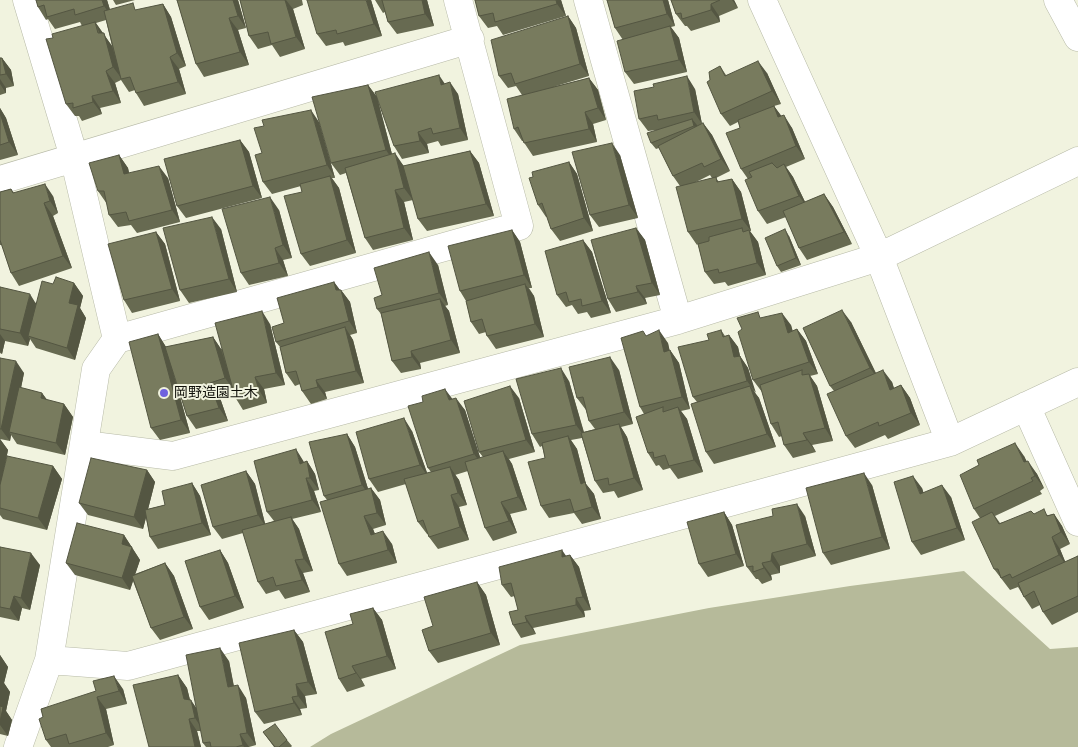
<!DOCTYPE html>
<html>
<head>
<meta charset="utf-8">
<style>
	body { margin:0 }
	canvas { display:block; background:#f1f3df }
</style>
</head>
<body>
<canvas width="1078" height="747"></canvas>
<script>
const context = document.querySelector('canvas').getContext('2d');
context.lineJoin = 'round';
function fillPath(path, color) { context.fillStyle = color; context.fill(path, 'evenodd'); }
const poly = rows => new Path2D(rows.map(r => 'M' + r).join(''));
function trace(path, color, width, dash) { context.strokeStyle = color; context.lineWidth = width; context.lineCap = dash ? 'butt' : 'round'; context.setLineDash(dash || []); context.stroke(path); }
function label(font, color, halo, rows, align = 'center') {
  context.font = font + ' "Asap Condensed","Noto Sans JP",sans-serif'; context.lineWidth = 4; context.setLineDash([]); context.textBaseline = 'middle'; context.strokeStyle = halo; context.fillStyle = color; for (const [text, x, y, turn = 0] of rows) {
    context.save(); context.translate(x, y); context.rotate((+turn || 0) * Math.PI / 180); context.textAlign = isNaN(turn) ? turn : align; if (halo) context.strokeText(text, 0, 0); context.fillText(text, 0, 0); context.restore();
  }
}
fillPath(poly([
	[964,571,1050,649,1078,647,1078,747,310,747,331,734,520,645,709,608,850,586]
]), '#b6ba9a');
const minor = poly([
	[27,0,74,157,117,339],
	[588,0,678,320],
	[762,0,879,257,950,442],
	[1058,0,1078,37],
	[0,180,470,39],
	[1026,406,1078,522],
	[85,445,173,456,678,320,879,257,1078,161],
	[49,660,128,666,950,442,1078,382],
	[18,747,49,660,96,369,117,339,519,226,458,0]
]);
trace(minor, '#b7baa7', 29);
trace(minor, '#fff', 28);
fillPath(poly([
	[36,0,107,0,110,10,138,10,163,4,171,17,186,66,179,69,186,94,144,106,136,93,135,90,129,92,121,80,115,83,121,103,100,108,102,114,82,121,79,116,75,116,66,104,53,38,82,26,80,22,55,29,48,19,46,20,38,7],
	[106,20,112,46,96,23],
	[113,0,135,0,116,5],
	[177,0,238,0,246,28,238,30,249,65,204,77,196,64],
	[240,0,302,0,303,5,293,9,305,49,280,57,272,45,258,49,249,36],
	[371,0,382,36,345,46,343,42,326,46,317,34],
	[375,0,427,0,434,26,397,34,388,22,385,12,383,13],
	[475,0,561,0,566,16,503,35,497,26,488,28,479,16],
	[607,0,668,0,675,26,671,27,679,38,687,72,634,84,625,72,623,40,615,28],
	[671,0,734,0,738,8,719,16,720,22,691,31,687,26,685,26,676,14],
	[568,16,576,28,589,76,553,87,589,78,598,90,606,120,593,124,597,142,533,156,523,141,522,141,514,129,522,95,516,86,508,88,499,76],
	[0,58,2,58,11,70,14,86,6,88,6,93,0,95],
	[720,66,726,75,767,73,781,104,774,106,781,116,792,128,805,159,786,167,793,177,805,202,824,194,833,207,852,244,807,260,799,248,786,217,767,224,758,211,748,179,741,169,740,128,738,122,730,126,721,114,710,80],
	[445,84,458,94,468,140,441,146,438,141,427,144,429,153,402,159,394,146],
	[368,85,377,97,392,154,404,166,470,151,479,163,494,216,427,231,418,219,413,200,404,202,413,240,373,250,365,238,346,173,340,175,331,163],
	[695,89,702,124,703,123,712,135,730,171,716,178,719,182,732,179,741,192,751,231,750,231,758,242,766,275,728,286,725,282,714,284,705,272,698,244,697,245,688,232,680,186,673,176,659,148,656,149,651,143,656,130,648,131,639,119],
	[710,175,712,178,694,183],
	[0,108,6,118,18,155,0,160],
	[319,122,335,178,332,178,339,188,356,253,310,266,301,254,302,192,301,186,272,194,263,182,262,153],
	[240,140,249,152,262,198,186,218,177,206],
	[119,155,128,168,129,173,168,178,180,222,137,233,131,225,118,227,109,215,107,204,98,191],
	[620,155,638,218,599,227,590,215],
	[569,162,577,174,593,231,560,241,551,229,547,217,546,217,538,205],
	[11,189,14,193,53,196,58,213,53,216,72,268,19,286,11,273,2,245,0,245,0,192],
	[279,210,292,258,283,260,288,276,249,285,241,273],
	[636,228,645,240,660,295,645,298,647,304,616,312,608,299],
	[221,229,237,292,189,303,180,290],
	[512,230,520,242,532,288,529,288,534,296,544,337,496,349,487,336,486,332,479,334,471,322,466,301,460,291],
	[156,232,165,244,180,301,132,313,124,300],
	[789,236,801,265,781,272,777,266],
	[583,240,592,252,611,313,591,318,587,312,578,314,572,305,566,307,557,295],
	[438,265,448,305,445,306,449,311,460,353,420,363,421,369,401,373,392,361,381,314,377,309,382,295],
	[334,282,340,290,341,290,350,302,357,333,350,335,353,340,364,383,325,392,327,399,311,404,302,391,300,384,295,386,286,373,280,347,276,342,284,323],
	[74,283,83,296,80,308,86,318,75,360,36,348,30,339,28,346,5,341,2,354,0,353,0,287,36,303,53,284],
	[762,318,791,325,792,331,797,329,806,341,818,374,810,376,817,386,833,441,812,445,816,452,793,458,784,445,782,436,779,437,771,424,762,392,753,380],
	[851,322,876,373,892,382,894,388,901,385,910,398,920,425,888,439,885,435,855,448,846,436,834,391,830,386],
	[270,324,285,385,264,389,267,403,243,410,235,397,233,390,219,395,228,421,196,429,187,416,173,371,190,433,160,440,151,428,158,334,166,347,213,337,221,349],
	[721,330,725,336,729,335,738,347,740,356,748,368,755,393,759,398,776,447,714,464,706,452,697,402,693,397,709,340],
	[646,336,668,343,669,351,670,350,679,363,690,409,681,411,687,419,703,472,678,479,670,468,663,470,659,465,656,466,648,453,644,414,640,407],
	[0,358,24,373,21,388,42,393,47,400,64,404,73,417,65,455,17,444,11,435,10,441,0,439,8,450,3,474,53,466,62,479,47,530,3,519,0,515],
	[619,370,633,424,621,427,627,437,643,490,618,498,614,491,603,493,595,481,582,438,571,440,577,449,586,484,594,494,601,519,582,524,574,513,549,518,541,506,545,458,542,446,540,447,532,434,569,381,584,432,595,429,589,421,586,410,577,398],
	[519,398,535,452,509,459,512,464,527,510,510,514,517,533,493,541,485,528,468,471,455,475,459,480,467,505,459,507,469,540,438,549,429,537,428,534,427,534,418,522,406,484,378,492,369,479,412,431,427,473,431,472,428,468,452,399,465,410,480,458,483,457,479,452],
	[347,434,355,447,368,489,371,488,380,500,386,525,373,529,375,534,392,544,397,563,347,576,339,564,327,500,324,496],
	[1024,456,1027,462,1037,474,1044,488,1040,491,1042,494,995,516,1000,523,1034,514,1049,515,1054,514,1062,526,1070,544,1060,549,1065,562,1078,556,1078,612,1052,625,1043,612,1040,605,1032,609,1024,597,1018,587,1010,590,994,569,980,518,974,509],
	[307,461,315,474,319,490,314,491,321,512,292,519,299,529,313,571,303,573,310,592,285,599,279,590,266,594,258,582,243,533,222,539,213,527,246,471,255,484,265,524,274,521,267,512,304,462],
	[147,470,155,482,148,509,165,505,192,483,200,496,211,535,158,549,150,537,146,518,143,529,88,515,79,503],
	[872,485,890,549,831,565,823,553],
	[922,488,923,492,951,497,965,540,921,555,912,542],
	[724,512,732,525,744,566,708,577,699,564],
	[805,516,816,556,780,566,780,573,771,575,772,580,762,584,758,579,756,579,747,567],
	[124,535,140,560,135,574,165,563,174,576,193,629,160,640,151,628,133,581,130,590,75,575,66,563],
	[0,547,40,565,30,610,22,608,19,621,0,617],
	[220,550,228,563,244,608,209,620,200,607],
	[570,555,579,567,591,610,584,611,585,617,533,628,536,634,521,638,513,625,518,610,515,596,511,597,502,585,566,556],
	[477,582,486,595,500,645,438,663,429,651,433,626],
	[373,608,382,620,396,669,361,679,365,686,347,692,339,679,353,624],
	[294,630,303,642,317,694,305,696,307,708,300,709,302,715,264,724,255,712],
	[0,655,8,667,4,683,10,692,6,711,12,720,8,736,0,734],
	[229,661,234,686,246,698,256,745,249,747,206,747,203,743,201,731,197,731,201,747,149,747,178,675,187,688,190,700,196,708],
	[123,689,127,704,106,709,114,745,108,747,51,747,46,740,43,717,41,709],
	[263,732,287,740,292,746,291,747,274,747]
]), '#676a51');
fillPath(poly([
	[102,0,107,0,113,19,104,6],
	[233,0,238,0,246,28,238,16],
	[285,0,286,0,293,9,305,49,296,37],
	[366,0,371,0,382,36,374,24],
	[422,0,427,0,434,26,425,14],
	[556,0,561,0,566,16,557,4],
	[663,0,668,0,675,26,667,14],
	[732,0,734,0,738,8],
	[163,4,171,17,186,66,177,53],
	[711,4,719,16,720,22,711,10],
	[568,16,576,28,589,76,580,64],
	[229,18,238,30,249,65,240,52],
	[95,22,112,46,122,79,113,67],
	[670,26,679,38,687,72,679,60],
	[170,57,179,69,186,94,178,82],
	[2,58,11,70,14,86,6,74],
	[758,61,767,73,781,104,772,91],
	[106,71,115,83,121,103,113,91],
	[439,75,447,87,441,85],
	[687,76,695,89,702,124,694,112],
	[589,78,598,90,606,120,598,108],
	[0,79,6,88,6,93,0,84],
	[450,82,458,94,468,140,460,128],
	[368,85,377,97,394,162,386,150],
	[92,96,100,108,102,114,93,102],
	[774,106,783,118,778,117],
	[0,108,6,118,18,155,9,142,0,113],
	[311,110,319,122,335,178,327,165],
	[585,112,593,124,597,142,589,129],
	[784,115,792,128,805,159,796,146],
	[692,119,697,125,699,133,694,126],
	[703,123,712,135,730,171,721,159],
	[418,132,427,144,429,153,420,141],
	[240,140,249,152,262,198,253,186],
	[612,143,620,155,638,218,629,205],
	[470,151,479,163,494,216,486,204],
	[395,153,403,165,413,200,404,188],
	[119,155,128,168,132,186,124,174],
	[569,162,577,174,593,231,584,218],
	[784,164,793,177,808,208,799,196],
	[159,166,168,178,180,222,172,210],
	[330,176,339,188,356,253,347,240],
	[732,179,741,192,751,231,742,219],
	[45,184,53,196,58,213,50,201],
	[395,190,404,202,413,240,404,228],
	[824,194,833,207,852,244,844,232],
	[270,197,279,210,292,258,283,245],
	[44,203,53,216,72,268,63,256],
	[212,217,221,229,237,292,229,279],
	[636,228,645,240,660,295,652,283],
	[785,229,789,236,801,265,796,258],
	[512,230,520,242,532,288,524,275],
	[749,230,758,242,766,275,757,263],
	[156,232,165,244,180,301,172,289],
	[583,240,592,252,611,313,602,301],
	[275,248,283,260,288,276,279,263],
	[429,252,438,265,448,305,439,293],
	[334,282,342,293,341,290,350,302,357,333,349,321,336,290],
	[74,283,83,296,80,308,86,318,75,360,67,348,69,303],
	[525,284,534,296,544,337,535,324],
	[636,286,645,298,647,304,638,292],
	[30,294,38,307,28,336,30,339,28,346,20,333],
	[440,299,449,311,460,353,451,340],
	[842,310,851,322,879,380,870,368],
	[262,311,270,324,285,385,276,373],
	[782,313,791,325,797,345,788,333],
	[345,327,353,340,364,383,356,371],
	[797,329,806,341,818,374,809,362],
	[659,330,668,343,673,365,664,352],
	[0,334,5,341,2,354,0,351],
	[158,334,166,347,190,433,181,420],
	[729,335,738,347,743,369,734,357],
	[213,337,221,349,234,390,225,378],
	[670,350,679,363,690,409,682,397],
	[411,351,420,363,421,369,412,357],
	[740,356,748,368,756,393,747,381],
	[610,357,619,370,633,424,624,412],
	[16,361,24,373,12,432,9,432,11,435,10,441,1,429],
	[561,368,569,381,585,437,576,425],
	[883,370,892,382,898,402,890,390],
	[809,374,817,386,833,441,825,428],
	[255,377,264,389,267,403,259,390],
	[316,380,325,392,327,399,318,387],
	[210,383,219,395,228,421,219,408],
	[901,385,910,398,920,425,911,413],
	[510,386,519,398,535,452,526,440],
	[750,386,759,398,776,447,767,434],
	[445,389,454,401,449,400],
	[42,393,51,405,41,398],
	[456,398,465,410,483,466,474,454],
	[64,404,73,417,65,455,56,443],
	[678,407,687,419,703,472,694,460],
	[404,418,412,431,429,478,420,465],
	[619,424,627,437,643,490,634,478],
	[803,433,812,445,816,452,807,440],
	[347,434,355,447,371,498,362,485],
	[568,436,577,449,586,484,594,494,601,519,592,507,581,484],
	[0,439,8,450,0,487],
	[1015,443,1024,456,1033,475,1024,462],
	[296,449,304,462,309,477,300,464],
	[503,451,512,464,527,510,518,497],
	[307,461,315,474,319,490,310,478],
	[1028,461,1037,474,1044,488,1035,476],
	[53,466,62,479,47,530,38,518],
	[450,467,459,480,467,505,458,493],
	[147,470,155,482,143,529,134,517],
	[246,471,255,484,266,527,258,515],
	[864,473,872,485,890,549,882,537],
	[913,476,922,488,928,506,920,494],
	[306,478,314,491,321,512,312,500],
	[192,483,200,496,211,535,202,523],
	[942,485,951,497,965,540,957,528],
	[371,488,380,500,386,525,377,513],
	[451,495,459,507,469,540,460,527],
	[501,502,510,514,517,533,509,521],
	[797,504,805,516,816,556,807,544],
	[724,512,732,525,744,566,736,554],
	[1054,514,1062,526,1070,544,1061,532],
	[364,516,373,529,380,547,371,535],
	[291,517,299,529,313,571,304,559],
	[383,531,392,544,397,563,388,550],
	[124,535,140,560,130,590,122,578,122,544],
	[1052,537,1060,549,1068,568,1059,555],
	[220,550,228,563,244,608,235,596],
	[562,550,571,563,562,557],
	[31,553,40,565,30,610,21,598],
	[772,553,780,566,780,573,771,561],
	[570,555,579,567,591,610,583,597],
	[295,560,303,573,310,592,302,580],
	[165,563,174,576,193,629,184,617],
	[762,563,771,575,772,580,764,568],
	[477,582,486,595,500,645,491,633],
	[14,596,22,608,19,621,10,609],
	[576,598,584,611,585,617,576,605],
	[373,608,382,620,396,669,387,656],
	[525,616,533,628,536,634,527,622],
	[294,630,303,642,317,694,308,682],
	[220,648,229,661,236,699,228,687],
	[0,655,8,667,4,683,10,692,6,711,12,720,8,736,0,725],
	[352,666,361,679,365,686,356,673],
	[178,675,187,688,193,712,184,699],
	[114,676,123,689,127,704,119,691],
	[296,684,305,696,307,708,298,696],
	[238,685,246,698,256,745,247,733],
	[97,697,106,709,114,745,106,733],
	[292,697,300,709,302,715,294,703],
	[191,700,199,712,203,730,195,718],
	[189,719,197,731,201,747,195,747],
	[240,734,249,747,244,747,243,745]
]), '#545642');
const building = poly([
	[36,0,102,0,104,6,75,15,74,9,47,17,44,5,38,7,36,0],
	[177,0,233,0,238,16,229,18,240,52,196,64,177,0],
	[240,0,285,0,296,37,271,44,268,32,249,36,240,0],
	[307,0,366,0,374,24,337,34,336,30,317,34,307,0],
	[382,0,422,0,425,14,388,22,382,0],
	[475,0,556,0,557,4,495,22,493,13,479,16,475,0],
	[607,0,663,0,667,14,615,28,607,0],
	[671,0,720,0,711,4,711,10,682,19,681,13,676,14,671,0],
	[133,3,135,10,163,4,177,53,170,57,178,82,136,93,130,77,121,79,104,11,133,3],
	[568,16,580,64,515,84,511,73,499,76,491,40,568,16],
	[95,22,98,33,104,33,113,67,106,71,113,91,92,96,93,102,73,108,73,103,66,104,46,39,53,38,52,34,95,22],
	[670,26,679,60,625,72,617,41,670,26],
	[0,58,2,58,6,74,0,75,0,58],
	[758,61,772,91,721,114,707,82,710,80,709,72,720,66,725,76,758,61],
	[439,75,441,85,450,82,460,128,433,134,431,128,418,132,420,141,394,146,375,92,439,75],
	[687,76,694,112,658,120,657,115,639,119,634,91,654,87,653,84,687,76],
	[589,78,598,108,585,112,589,129,524,143,518,127,514,129,507,99,589,78],
	[368,85,386,150,331,163,312,97,368,85],
	[774,106,778,117,784,115,796,146,741,169,726,133,740,128,738,120,774,106],
	[311,110,327,165,263,182,255,155,262,153,254,128,264,126,262,120,311,110],
	[0,113,9,142,0,145,0,113],
	[692,119,694,126,651,143,647,133,692,119],
	[703,123,721,159,704,167,702,163,673,176,658,146,703,123],
	[240,140,253,186,177,206,164,159,240,140],
	[612,143,629,205,590,215,572,152,612,143],
	[470,151,486,204,418,219,403,166,470,151],
	[395,153,404,188,395,190,404,228,365,238,345,168,395,153],
	[119,155,124,174,159,166,172,210,129,221,126,212,109,215,104,191,98,191,89,163,119,155],
	[569,162,584,218,551,229,542,203,538,205,529,178,533,177,532,172,569,162],
	[772,163,777,168,784,164,799,196,758,211,745,180,752,177,749,172,772,163],
	[330,176,347,240,301,254,284,196,302,192,300,184,330,176],
	[716,177,717,182,732,179,742,219,688,232,676,187,716,177],
	[45,184,50,201,44,203,63,256,11,273,0,240,0,192,11,189,13,193,45,184],
	[824,194,844,232,799,248,783,211,824,194],
	[270,197,283,245,275,248,279,263,241,273,222,209,270,197],
	[212,217,229,279,180,290,163,228,212,217],
	[636,228,652,283,636,286,638,292,608,299,591,240,636,228],
	[742,228,743,232,749,230,757,263,719,273,718,269,705,272,698,244,709,241,709,237,742,228],
	[785,229,796,258,777,266,765,238,785,229],
	[512,230,524,275,460,291,448,246,512,230],
	[156,232,172,289,124,300,108,244,156,232],
	[583,240,602,301,582,306,581,299,569,302,566,292,557,295,545,251,583,240],
	[429,252,439,293,377,309,374,298,382,295,374,268,429,252],
	[56,277,74,283,69,303,78,305,67,348,28,336,42,281,53,284,56,277],
	[334,282,336,290,341,290,349,321,276,342,272,327,284,323,277,298,334,282],
	[525,284,535,324,487,336,482,319,471,322,466,301,525,284],
	[0,287,30,294,20,333,0,329,0,287],
	[440,299,451,340,411,351,412,357,392,361,381,313,440,299],
	[842,310,870,368,830,386,803,328,842,310],
	[262,311,276,373,255,377,259,390,235,397,215,323,262,311],
	[758,312,760,318,782,313,788,333,797,329,809,362,753,380,738,332,742,329,737,318,758,312],
	[345,327,356,371,316,380,318,387,302,391,296,371,286,373,280,347,345,327],
	[659,330,664,352,670,350,682,397,640,407,621,338,643,331,646,336,659,330],
	[721,330,723,337,729,335,734,357,740,356,747,381,693,397,678,347,709,340,707,334,721,330],
	[158,334,181,420,151,428,129,342,158,334],
	[213,337,225,378,210,383,219,408,187,416,165,347,213,337],
	[610,357,624,412,589,421,583,397,577,398,569,367,610,357],
	[0,358,16,361,1,429,0,429,0,358],
	[561,368,576,425,532,434,516,379,561,368],
	[802,370,802,375,809,374,825,428,803,433,807,440,784,445,778,422,771,424,760,385,802,370],
	[883,370,890,390,901,385,911,413,879,426,878,422,846,436,827,394,883,370],
	[510,386,526,440,479,452,464,401,510,386],
	[750,386,767,434,706,452,691,404,750,386],
	[19,387,42,393,41,398,64,404,56,443,9,432,19,387],
	[445,389,449,400,456,398,474,454,428,468,408,406,423,402,422,396,445,389],
	[663,407,663,412,678,407,694,460,669,466,665,455,654,458,653,452,648,453,636,417,663,407],
	[404,418,420,465,369,479,356,432,404,418],
	[619,424,634,478,609,485,608,478,595,481,581,433,619,424],
	[347,434,362,485,324,496,309,442,347,434],
	[568,436,581,484,585,482,592,507,574,512,570,499,541,506,528,462,545,458,542,443,568,436],
	[1015,443,1024,462,1028,461,1035,476,1031,478,1033,481,974,509,960,475,979,465,977,460,1015,443],
	[296,449,300,464,307,461,310,478,306,478,312,500,267,512,254,461,296,449],
	[503,451,518,497,501,502,509,521,485,528,465,462,503,451],
	[7,456,53,466,38,518,0,508,0,485,7,456],
	[91,458,147,470,134,517,79,503,91,458],
	[450,467,458,493,451,495,460,527,429,537,423,520,418,522,404,479,450,467],
	[246,471,258,515,213,527,201,485,246,471],
	[864,473,882,537,823,553,806,488,864,473],
	[913,476,920,494,942,485,957,528,912,542,894,482,913,476],
	[192,483,202,523,150,537,145,510,165,505,162,491,192,483],
	[371,488,377,513,364,516,371,535,383,531,388,550,339,564,320,502,371,488],
	[797,504,807,544,772,553,771,561,762,563,764,568,753,572,753,566,747,567,736,525,773,516,772,509,797,504],
	[1044,509,1047,516,1054,514,1061,532,1052,537,1059,555,1012,578,1010,574,1001,578,998,569,994,569,972,522,992,512,999,524,1031,511,1034,514,1044,509],
	[724,512,736,554,699,564,687,522,724,512],
	[291,517,304,559,295,560,302,580,276,586,273,577,258,582,242,530,291,517],
	[77,523,124,535,122,544,132,547,122,578,66,563,77,523],
	[0,547,31,553,21,598,14,596,10,609,0,607,0,547],
	[220,550,235,596,200,607,185,561,220,550],
	[562,550,562,557,570,555,583,597,576,598,576,605,525,616,527,622,513,625,509,612,518,610,511,583,502,585,499,567,562,550],
	[1078,556,1078,596,1043,612,1034,591,1024,597,1018,583,1078,556],
	[165,563,184,617,151,628,132,576,165,563],
	[477,582,491,633,429,651,422,630,433,626,424,597,477,582],
	[373,608,387,656,352,666,356,673,339,679,325,632,353,624,350,614,373,608],
	[294,630,308,682,296,684,298,696,292,697,294,703,255,712,239,643,294,630],
	[220,648,228,687,238,685,247,733,240,734,243,745,236,747,211,747,210,742,203,743,186,655,220,648],
	[178,675,184,699,191,700,195,718,189,719,195,747,149,747,133,685,178,675],
	[114,676,119,691,97,697,106,733,69,744,66,734,46,740,39,719,43,717,41,709,96,691,93,681,114,676],
	[0,706,3,707,0,722,0,706],
	[275,724,287,740,279,747,275,747,263,732,275,724]
]);
fillPath(building, '#787b5e');
trace(building, '#545642', 1);
for (const [x, y, r, color] of [
	[164,393,5,"#6f62dd"]
]) { const dot = new Path2D(); dot.arc(x, y, r, 0, 2 * Math.PI); context.fillStyle = color; context.fill(dot); trace(dot, '#f1f3df', 2); }
label('14px', '#10100a', '#f1f3df', [
	["岡野造園土木",174,393]
], 'left');
</script>
</body>
</html>
